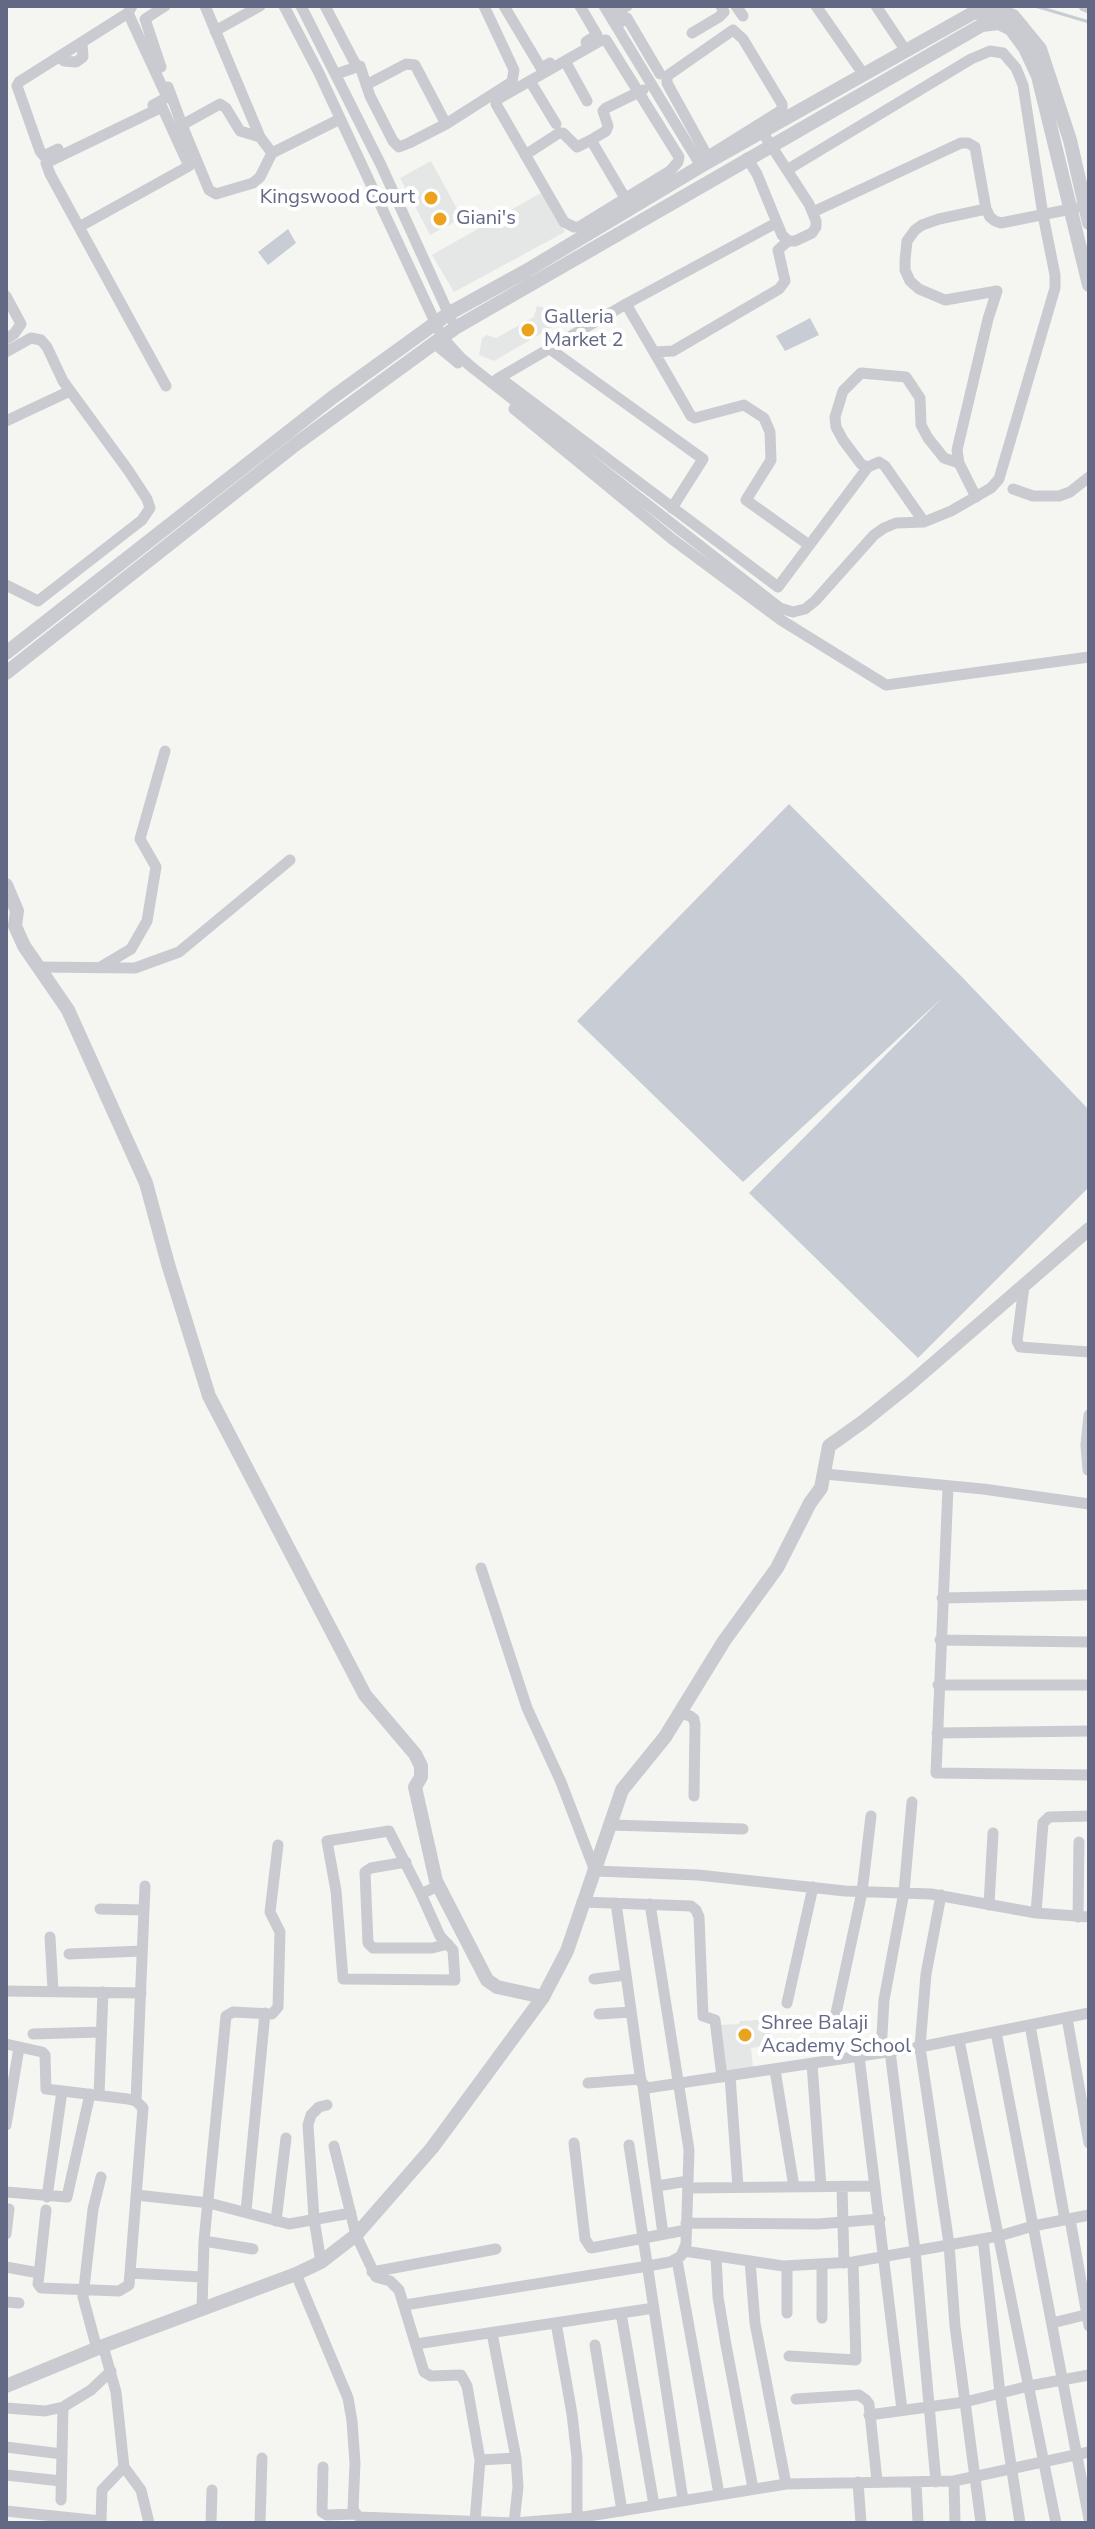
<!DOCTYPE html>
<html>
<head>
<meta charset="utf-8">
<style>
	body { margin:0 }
	#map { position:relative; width:1095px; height:2529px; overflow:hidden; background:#f5f6f2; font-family:"Nunito Sans",sans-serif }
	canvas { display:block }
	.frame { position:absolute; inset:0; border:8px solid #636885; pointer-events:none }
</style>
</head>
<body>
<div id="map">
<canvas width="1095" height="2529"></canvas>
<div class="frame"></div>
</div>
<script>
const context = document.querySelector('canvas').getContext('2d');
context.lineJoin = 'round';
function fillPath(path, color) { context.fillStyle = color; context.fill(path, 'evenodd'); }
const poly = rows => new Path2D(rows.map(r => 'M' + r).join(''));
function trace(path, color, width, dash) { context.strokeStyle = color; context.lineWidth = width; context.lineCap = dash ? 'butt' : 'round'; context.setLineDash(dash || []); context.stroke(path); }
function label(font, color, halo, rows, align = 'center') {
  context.font = font + ' "Nunito Sans",sans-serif'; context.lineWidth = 8; context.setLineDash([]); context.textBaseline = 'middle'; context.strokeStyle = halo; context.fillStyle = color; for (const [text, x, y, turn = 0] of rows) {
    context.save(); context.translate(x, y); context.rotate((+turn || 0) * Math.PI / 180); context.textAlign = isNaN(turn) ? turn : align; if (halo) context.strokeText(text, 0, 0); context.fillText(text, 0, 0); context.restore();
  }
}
fillPath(poly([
	[431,161,462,218,430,235,400,178],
	[544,191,565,232,454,292,432,255],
	[537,306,559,311,556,325,494,361,479,355,482,338,487,335,496,338,534,317],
	[760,2017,769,2017,771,2045,751,2048,753,2068,724,2071,717,2025,739,2024,740,2021,759,2020]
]), '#e5e7e6');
fillPath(poly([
	[288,229,296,243,268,265,258,252],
	[810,318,819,335,785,351,776,336],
	[789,804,963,978,1089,1110,1089,1187,918,1358,749,1193,942,998,743,1182,577,1021]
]), '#c8cdd5');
trace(poly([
	[1035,6,1089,22]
]), '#c8cdd5', 3);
trace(poly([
	[205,6,260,137],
	[284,6,319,73,442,337,461,358,474,369,780,608,793,612,805,609,815,601,874,535,884,528,896,523,924,522,951,511,991,488,999,479,1055,288,1055,275,1043,215,1023,85,1016,68,1003,53,990,51,971,59,787,170],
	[301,6,381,165,451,319],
	[325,6,357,67],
	[504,6,541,68,550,63],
	[580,6,597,35,586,42],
	[604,6,701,166],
	[736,6,743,16],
	[816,6,864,75],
	[876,6,906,51],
	[1084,6,1089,8],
	[128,13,166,95,164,99,153,105],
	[610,16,627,6],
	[616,25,627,18,660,74],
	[733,30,743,39,782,104,782,110,710,155,705,152,667,83,667,76,733,30],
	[215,31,260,6],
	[692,33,719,17,724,12,721,6],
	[606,40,679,157,678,162,670,171,579,227,574,227,564,222,496,104,498,99,600,41,606,40],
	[59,57,64,61,76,62,83,57,82,44],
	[565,61,587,101],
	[161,67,145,19,165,6],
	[336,74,360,66,370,96,393,141,399,147,409,143,446,124,512,82,514,70,484,6],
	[530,81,556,124],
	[366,85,406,64,415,65,446,124],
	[168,87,182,125,220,104,226,108,240,131,260,137,272,153,340,119],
	[182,125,209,190,216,194,253,183,260,177,272,153],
	[591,140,628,203],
	[58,149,48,154,43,155,40,151,17,86,19,82,128,13,132,6],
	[525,155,559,133,563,133,577,147,591,140,606,131,608,126,603,111,606,108,643,90],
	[747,158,757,174,782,235,788,241,795,241,812,233,816,227,816,221,809,204,759,127],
	[813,212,961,143,968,143,975,147,986,209,990,217,995,221,1001,223,1076,208],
	[79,227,189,166,162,107,46,163,50,174,166,386],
	[6,296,21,324,14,334,6,339],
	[626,304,654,352,673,351,779,289,785,281,778,250,788,241],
	[434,343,458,363],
	[550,349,703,459,672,508],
	[6,352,31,338,41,340,47,347,63,381,128,470,147,499,150,508,142,520,38,601,6,585],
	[654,352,691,416,695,418,744,405,764,418,770,432,771,460,746,500,809,545],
	[500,378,778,587,868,467],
	[497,379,626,304,776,223],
	[514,409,672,539,781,620,886,685,1089,657],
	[6,421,70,391],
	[1013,489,1033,496,1059,496,1070,492,1089,477],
	[976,497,959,463,957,450,988,319,997,291,945,300,919,289,910,281,905,270,905,260,907,241,915,230,922,225,939,219,986,209],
	[924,522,885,466,879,462,868,467,861,464,843,440,836,427,835,417,843,391,861,373,906,377,920,398,921,425,928,438,944,458,959,463],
	[38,967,135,968,179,952,290,860],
	[99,968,131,949,147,921,156,867,140,839,165,751],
	[1024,1286,1017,1341,1020,1347,1089,1352],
	[1088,1470,1086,1445,1089,1415],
	[825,1474,983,1489,1089,1504],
	[948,1487,936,1773,1089,1775],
	[481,1568,527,1708,561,1782,595,1871,698,1875,845,1891,931,1894,1036,1913,1089,1917],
	[942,1598,1089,1595],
	[940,1640,1089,1642],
	[938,1685,1089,1685],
	[680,1713,690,1716,694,1719,695,1725,694,1796],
	[937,1733,1089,1731],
	[610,1825,743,1829],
	[406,1862,371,1868,365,1872,368,1943,373,1948,432,1948,448,1944],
	[421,1894,389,1831,327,1841,336,1891,343,1979,455,1980,453,1950,440,1936,421,1894,438,1886],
	[941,1895,926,1974,920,2047,949,2244,955,2326,981,2523],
	[582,1902,691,1906,696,1910,699,1917,703,2016,715,2020,722,2077],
	[616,1903,641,2082,647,2088,920,2047,1089,2013],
	[989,1905,993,1833],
	[100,1909,144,1910],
	[1036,1913,1043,1823,1049,1817,1089,1816],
	[1078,1917,1079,1842],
	[50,1937,53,1990],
	[69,1954,142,1951],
	[594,1979,626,1975],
	[6,1991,141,1993],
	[787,2003,813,1887],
	[599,2014,631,2012],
	[835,2018,862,1892,871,1816],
	[1067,2018,1089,2143],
	[1030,2025,1065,2220],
	[996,2032,1089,2519],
	[33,2034,101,2032],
	[959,2040,1056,2523],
	[6,2044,42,2052,45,2055,46,2089,128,2099,136,2101,143,2108,130,2273],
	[890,2051,915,2250,936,2482],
	[881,2052,884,2000,904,1892,912,1802],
	[859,2056,902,2410],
	[812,2064,821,2187],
	[775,2070,794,2187],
	[730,2076,738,2187],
	[588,2083,641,2079],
	[643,2086,663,2234],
	[99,2095,103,1992],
	[136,2101,145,1886],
	[6,2125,19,2048],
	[574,2143,585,2239,591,2248,686,2230],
	[629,2145,683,2500],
	[334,2146,356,2235,376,2277,390,2281,399,2290,424,2372,431,2376,461,2375,467,2386,480,2460,475,2521],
	[657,2186,688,2181],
	[842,2187,844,2263],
	[688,2188,875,2186],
	[6,2192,67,2197,90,2094],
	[136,2195,209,2203,289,2224,351,2213],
	[47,2197,62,2091],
	[46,2210,38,2284,41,2288,119,2291,129,2285,130,2273,202,2277],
	[246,2211,265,2013],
	[1070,2219,1089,2326],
	[276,2221,286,2138],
	[686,2223,818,2224,880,2219],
	[6,2234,9,2209],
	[983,2239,1000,2393,1020,2523],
	[204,2241,253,2249],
	[684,2251,783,2266,853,2262,999,2236,1033,2226,1089,2215],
	[716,2256,718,2297,726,2345,753,2488],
	[677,2260,719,2494],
	[750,2261,755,2323,786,2484],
	[321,2262,314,2219,308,2125,311,2115,319,2107,327,2105],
	[6,2267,39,2273],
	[372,2272,496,2249],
	[296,2274,348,2398,352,2421,355,2463,353,2510,359,2517,514,2523,577,2518,786,2484,954,2481,1089,2452],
	[6,2302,19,2303],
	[405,2305,648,2266,670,2262,681,2256,686,2244,689,2150,650,1904],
	[202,2308,204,2241,226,2016,233,2012,272,2014,278,2007,280,1932,270,1912,278,1845],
	[621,2313,654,2505],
	[787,2313,787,2266],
	[822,2318,822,2264],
	[556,2323,572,2414,577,2458,577,2518],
	[1052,2323,1089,2314],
	[492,2333,516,2458,518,2487,514,2523],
	[416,2344,654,2308],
	[595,2345,622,2511],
	[103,2346,116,2392,124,2467],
	[97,2349,83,2297,93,2209,101,2177],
	[789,2356,856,2360,853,2262],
	[796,2399,859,2395,866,2400,869,2404,877,2481],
	[6,2408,45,2411,63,2407,91,2390,111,2371],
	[869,2415,965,2402,1029,2386,1089,2375],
	[6,2447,62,2454],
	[480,2460,516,2458],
	[323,2467,322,2512,327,2515,355,2514],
	[6,2475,61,2481],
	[954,2481,955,2523],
	[858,2482,861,2523],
	[916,2482,918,2523],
	[61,2500,63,2407],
	[6,2511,101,2521],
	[101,2523,102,2490,124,2467,141,2490,149,2523],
	[211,2523,212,2490],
	[260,2523,262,2458]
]), '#cacbd0', 11);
trace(poly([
	[6,653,333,397,448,314,526,271,701,166,973,13,995,9,1013,16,1040,49,1070,140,1089,223],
	[6,673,296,444,455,328,982,25,999,23,1011,29,1025,48,1038,76,1089,285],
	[6,885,17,911,15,926,24,946,68,1010,146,1183,168,1264,209,1396,365,1695,415,1754,421,1766,421,1777,415,1787,436,1881,487,1980,497,1987,543,1997],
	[6,2386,103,2346,296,2274,321,2262,356,2235,432,2148,543,1997,567,1951,622,1790,665,1737,724,1641,777,1568,810,1503,821,1488,829,1446,864,1421,910,1384,1089,1229]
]), '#cacbd0', 14);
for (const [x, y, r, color] of [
	[431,198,8,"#eba21d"],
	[440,219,8,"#eba21d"],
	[528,330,8,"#eba21d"],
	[745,2035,8,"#eba21d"]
]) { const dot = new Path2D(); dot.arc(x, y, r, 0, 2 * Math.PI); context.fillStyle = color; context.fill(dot); trace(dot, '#fff', 3); }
label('20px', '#636885', '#fff', [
	["Kingswood Court",415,198,"right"],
	["Giani's",456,219],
	["Galleria",544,318],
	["Market 2",544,341],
	["Shree Balaji",761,2024],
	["Academy School",761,2047]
], 'left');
</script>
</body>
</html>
